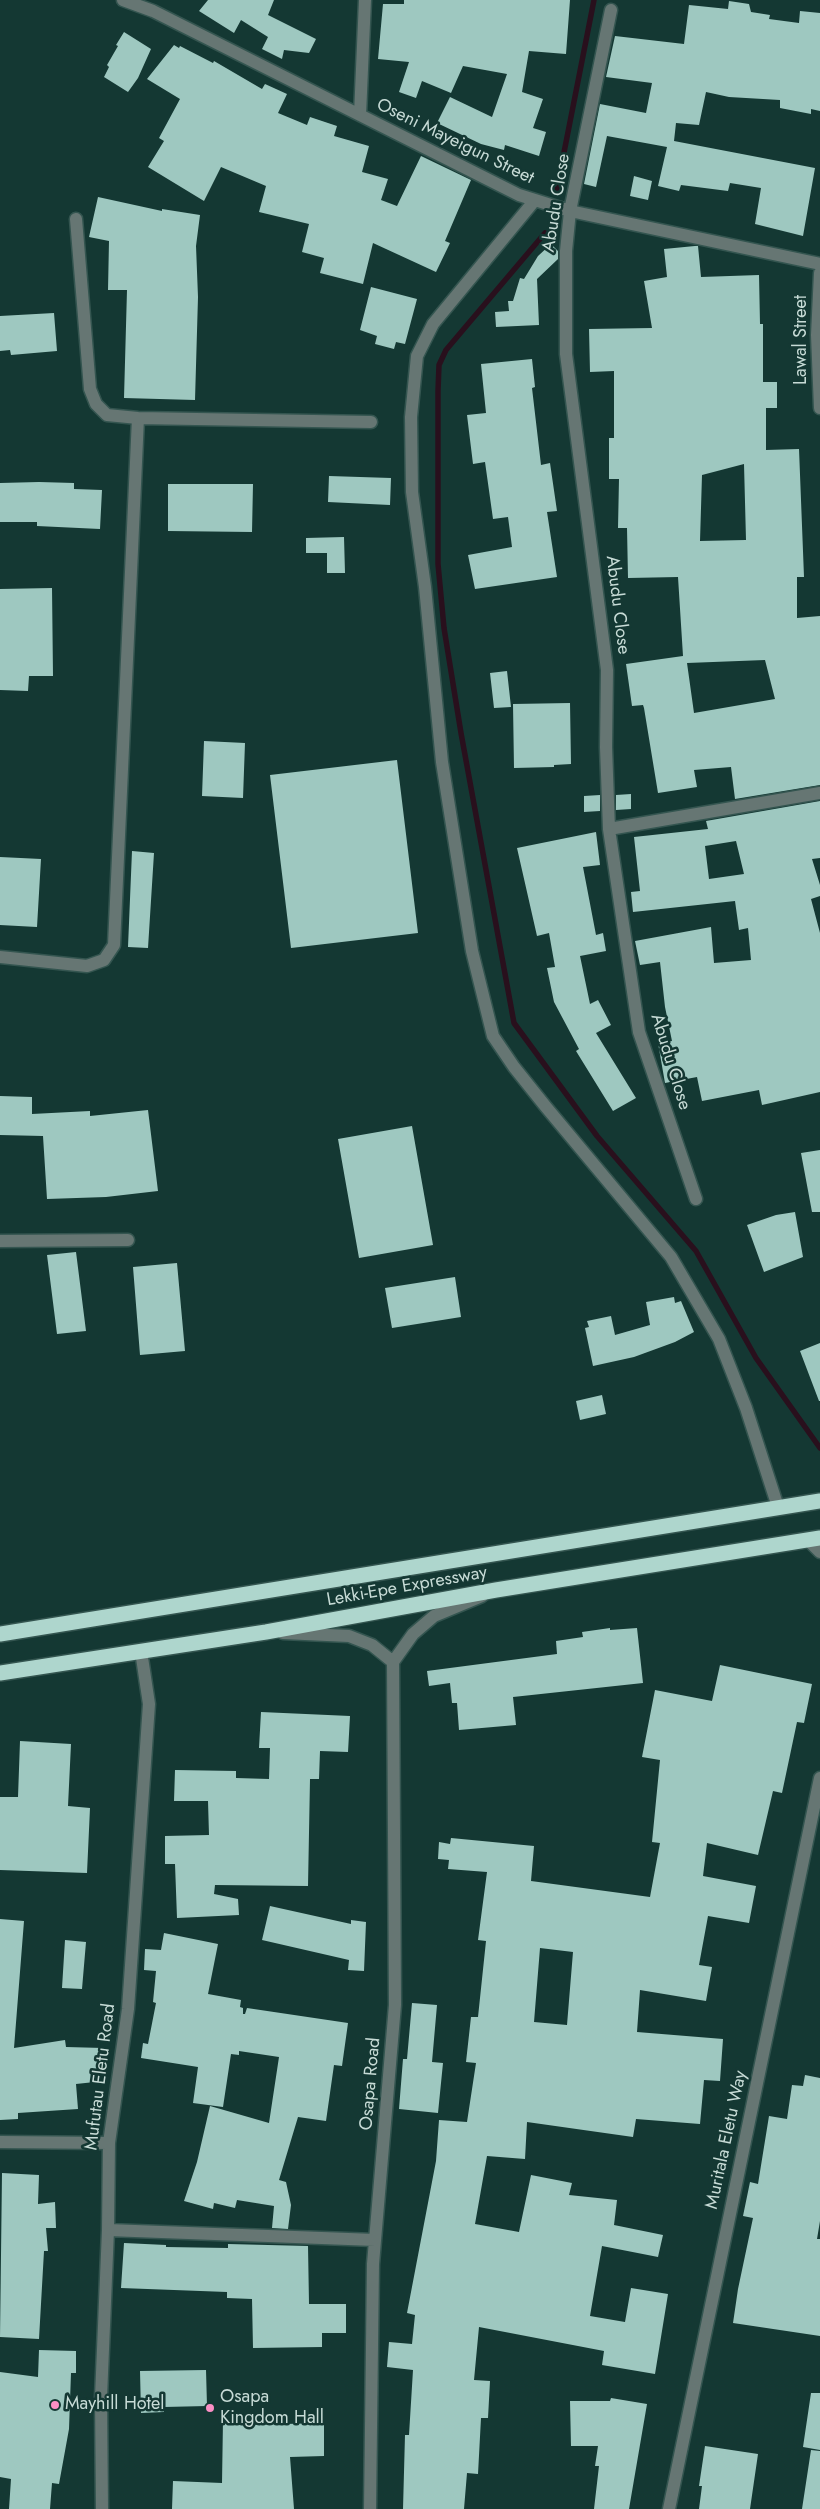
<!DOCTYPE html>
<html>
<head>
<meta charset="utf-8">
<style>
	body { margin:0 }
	canvas { display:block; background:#143833 }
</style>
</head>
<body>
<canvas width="820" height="2509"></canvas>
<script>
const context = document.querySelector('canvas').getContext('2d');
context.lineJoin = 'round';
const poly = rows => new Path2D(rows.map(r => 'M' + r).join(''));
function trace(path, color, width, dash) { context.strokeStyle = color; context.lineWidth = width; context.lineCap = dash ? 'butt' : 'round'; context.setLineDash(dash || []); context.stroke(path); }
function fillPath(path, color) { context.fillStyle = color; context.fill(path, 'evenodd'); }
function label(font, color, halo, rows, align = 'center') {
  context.font = font + ' Jost,sans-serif'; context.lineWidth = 5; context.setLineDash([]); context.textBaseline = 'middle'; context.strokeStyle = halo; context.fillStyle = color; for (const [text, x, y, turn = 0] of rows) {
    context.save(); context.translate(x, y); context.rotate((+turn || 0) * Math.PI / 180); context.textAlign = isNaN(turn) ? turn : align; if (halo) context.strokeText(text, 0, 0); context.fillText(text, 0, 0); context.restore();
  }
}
trace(poly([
	[557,188,594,0],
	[545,233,446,350,439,365,438,391,438,564,444,628,461,733,514,1023,597,1136,696,1251,756,1358,820,1448]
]), '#29101d', 5.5);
fillPath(poly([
	[208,0,274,0,268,15,316,39,309,53,284,50,282,59,262,49,268,37,241,20,234,33,199,11],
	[404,0,570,0,566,54,529,51,522,92,543,99,533,128,546,132,539,156,505,145,504,150,481,144,437,123,450,97,492,117,507,74,463,66,451,93,422,81,416,98,399,92,409,62,378,59,383,4,404,4],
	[729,1,749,4,751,12,770,15,769,19,799,23,800,11,820,13,820,111,811,109,811,114,780,108,780,100,729,97,706,92,699,125,676,123,674,141,815,168,803,236,755,224,761,188,730,183,728,191,681,185,679,191,658,186,667,147,607,136,596,187,584,184,600,104,646,113,652,83,606,77,615,36,684,44,689,5,728,9],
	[124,32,151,49,138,78,128,92,104,77,109,67,107,65,118,46,116,45],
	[174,45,179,48,180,46,213,63,214,61,262,89,265,84,287,94,278,113,307,125,310,117,337,126,334,136,369,146,362,172,388,179,381,200,397,206,421,156,471,180,445,241,450,243,436,272,373,243,363,284,320,273,324,258,302,252,309,224,259,212,266,186,221,167,204,201,148,167,164,141,159,138,180,99,147,79],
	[634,176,652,181,648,200,630,196],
	[98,197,162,211,162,209,200,215,196,246,198,297,195,400,124,398,127,290,108,290,109,241,89,237],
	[551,244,558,251,558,259,537,279,539,325,496,327,495,312,509,311,508,301,513,301,520,278,524,279,538,256],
	[695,246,698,246,701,277,759,275,760,324,763,324,763,382,777,382,777,408,766,408,766,450,799,449,804,577,797,577,797,618,820,616,820,785,735,799,731,767,694,770,697,787,658,793,644,708,643,705,632,706,626,664,683,656,678,577,628,578,627,528,618,528,619,479,609,479,609,438,614,438,614,371,590,372,589,329,652,328,644,281,667,277,664,249],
	[744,464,746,540,700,541,702,475],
	[765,660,775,699,694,713,687,663],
	[371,287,417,299,405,344,396,342,394,349,375,344,377,336,360,330],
	[54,313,57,351,11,355,10,350,0,351,0,316],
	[532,359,535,387,532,388,541,465,550,463,557,511,547,512,557,577,475,589,468,555,512,547,508,517,493,519,485,462,473,464,467,415,486,413,481,364],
	[329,476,391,478,390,505,328,502],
	[39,482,74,483,74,489,102,490,100,529,37,526,37,522,0,522,0,483],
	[168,484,253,484,252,532,168,531],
	[344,537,345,573,327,573,327,553,306,553,306,538],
	[52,588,53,676,29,676,28,691,0,690,0,589],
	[507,671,511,707,494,708,490,673],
	[570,703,571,764,554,765,554,767,514,768,513,704],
	[204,741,245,743,243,798,202,796],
	[397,760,418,933,291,948,270,775],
	[631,794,631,809,616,810,616,795],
	[600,795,600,811,584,812,584,796],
	[820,801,820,858,812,859,820,885,820,896,811,899,820,933,820,1092,762,1105,759,1090,702,1101,697,1077,665,1083,658,1043,672,1041,665,1007,660,962,640,965,635,941,711,927,714,963,751,960,748,928,739,930,735,901,633,912,631,892,640,891,634,837,708,829,706,821],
	[736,841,744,874,709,879,705,846],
	[596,832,600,865,583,867,596,935,603,933,606,951,580,956,590,1004,598,1000,611,1025,596,1033,636,1098,613,1111,576,1051,579,1049,554,1002,547,968,555,967,549,933,537,936,517,848],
	[132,851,154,853,148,948,128,947],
	[0,857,41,859,37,927,0,925],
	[0,1096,32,1097,32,1114,90,1111,90,1116,148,1110,158,1191,106,1197,47,1199,43,1136,0,1135],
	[412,1126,433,1245,359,1258,338,1139],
	[820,1150,820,1212,812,1212,801,1153],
	[795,1212,803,1257,764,1272,747,1225,776,1215],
	[76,1252,86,1331,57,1334,47,1255],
	[177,1263,185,1351,140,1355,133,1267],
	[455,1277,461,1317,392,1328,385,1288],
	[674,1297,675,1303,681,1301,694,1332,675,1342,634,1357,593,1366,585,1328,589,1327,587,1321,611,1316,615,1335,650,1325,646,1302],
	[820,1343,820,1401,819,1401,800,1351],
	[602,1395,606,1414,580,1420,576,1401],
	[610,1628,610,1630,637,1628,643,1683,513,1697,516,1725,459,1730,457,1703,452,1703,450,1683,429,1686,427,1671,557,1654,556,1641,583,1637,582,1632],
	[720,1665,812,1684,804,1723,797,1722,782,1793,773,1791,758,1855,707,1843,703,1876,756,1886,749,1923,708,1916,699,1965,712,1967,706,2001,640,1990,637,2032,723,2039,720,2081,704,2080,700,2124,636,2119,633,2137,527,2122,525,2159,487,2156,475,2224,519,2232,531,2175,572,2183,569,2195,617,2200,614,2225,663,2235,658,2257,602,2246,590,2316,625,2322,631,2288,668,2294,655,2374,602,2365,604,2351,479,2327,474,2380,490,2381,488,2418,481,2418,478,2474,467,2473,464,2509,403,2509,405,2435,409,2435,413,2370,387,2367,389,2342,412,2344,415,2315,407,2313,436,2161,439,2120,467,2122,476,2063,466,2062,471,2017,478,2017,486,1941,478,1940,487,1872,448,1869,449,1860,438,1859,439,1842,450,1844,451,1838,534,1846,531,1881,650,1897,660,1843,652,1842,660,1760,642,1757,655,1690,712,1701],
	[540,1948,573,1952,567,2025,534,2022],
	[261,1712,350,1716,348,1752,320,1751,319,1779,310,1779,308,1886,215,1885,214,1894,238,1899,239,1915,177,1918,175,1864,165,1864,165,1836,209,1835,208,1801,174,1801,175,1770,236,1771,236,1778,269,1779,270,1748,259,1748],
	[20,1741,71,1744,68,1806,90,1808,87,1873,0,1870,0,1797,18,1797],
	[270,1906,351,1924,351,1920,366,1922,364,1971,348,1970,349,1960,262,1940],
	[0,1919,24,1921,14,2048,65,2040,66,2047,103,2048,104,2081,76,2084,78,2109,18,2113,18,2119,0,2120],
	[164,1933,218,1944,208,1994,241,2000,240,2007,243,2008,243,2014,245,2014,247,2008,348,2023,342,2066,334,2065,326,2121,298,2117,279,2180,286,2182,291,2205,288,2229,272,2228,274,2206,237,2200,235,2208,214,2203,213,2209,184,2201,197,2162,210,2106,269,2123,279,2057,239,2051,239,2055,231,2054,223,2107,193,2103,198,2067,141,2058,143,2043,148,2044,156,2003,153,2002,156,1971,144,1970,145,1949,161,1950],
	[65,1940,86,1942,82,1989,62,1988],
	[412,2003,437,2005,432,2062,443,2063,438,2113,399,2109,403,2059,407,2059],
	[805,2075,820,2078,820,2221,817,2239,820,2239,820,2336,733,2323,738,2289,753,2218,743,2216,750,2182,758,2184,769,2116,787,2119,792,2085,803,2086],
	[2,2173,39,2175,38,2204,55,2202,56,2228,46,2228,48,2251,44,2251,39,2339,0,2337],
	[124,2243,166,2245,166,2247,228,2248,228,2244,308,2246,309,2304,346,2304,346,2333,322,2333,322,2347,253,2348,252,2299,227,2298,227,2292,121,2288],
	[39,2350,76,2351,76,2373,71,2373,69,2429,59,2484,52,2483,50,2509,9,2509,11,2479,0,2477,0,2372,38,2377],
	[206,2370,207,2406,164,2407,164,2412,141,2413,140,2371],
	[811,2393,820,2393,820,2450,803,2447],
	[611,2398,647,2404,629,2509,594,2509,599,2466,595,2466,598,2446,571,2446,570,2401,610,2401],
	[223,2420,246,2420,246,2425,324,2423,324,2456,290,2457,294,2509,172,2509,173,2481,222,2483],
	[705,2446,758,2454,750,2509,699,2509,702,2486,699,2486],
	[811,2450,820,2451,820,2509,802,2509]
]), '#9ec8c0');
const minor = poly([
	[123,0,153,11,519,195,570,211,820,264],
	[611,10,570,211,566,251,566,354,607,670,606,747,609,829,639,1032,696,1199],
	[360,115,365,0],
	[535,200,433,324,417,356,411,417,412,492,425,587,442,762,472,951,493,1036,514,1067,546,1107,671,1257,719,1339,746,1408,778,1507],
	[76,219,90,389,96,404,107,415,138,418,371,422],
	[820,273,817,335,820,408],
	[609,829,820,793],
	[0,957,87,966,104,960,114,945,138,418],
	[0,1241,128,1240],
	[808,1540,820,1552],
	[283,1633,349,1636,372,1645,393,1662],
	[393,1662,413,1634,434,1616,482,1596],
	[0,2142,109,2143],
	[108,2230,375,2240],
	[102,2509,101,2397,108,2230,109,2143,128,2009,149,1704,141,1651],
	[370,2509,373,2264,395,2005,393,1662],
	[669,2509,820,1778]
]);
const highway = poly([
	[0,1634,820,1501],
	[0,1673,266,1632,496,1590,820,1538]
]);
trace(minor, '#345550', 15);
trace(highway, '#345550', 18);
trace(minor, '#667673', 12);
trace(highway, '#aed6cd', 15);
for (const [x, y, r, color] of [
	[55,2405,5,"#fb8fc5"],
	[210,2408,5,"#fb8fc5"]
]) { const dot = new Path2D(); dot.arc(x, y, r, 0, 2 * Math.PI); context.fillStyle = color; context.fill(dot); trace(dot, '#143833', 2); }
label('18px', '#c7dbd6', '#143833', [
	["Oseni Mayeigun Street",455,142,26],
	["Abudu Close",557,203,-81],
	["Lawal Street",802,340,-90],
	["Abudu Close",617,605,83],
	["Abudu Close",670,1062,73],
	["Lekki-Epe Expressway",407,1587,-10],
	["Mufutau Eletu Road",101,2077,-83],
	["Osapa Road",371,2084,-85],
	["Muritala Eletu Way",727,2140,-78]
]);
label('18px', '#c7dbd6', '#143833', [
	["Osapa",220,2398],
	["Kingdom Hall",220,2419],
	["Mayhill Hotel",65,2405]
], 'left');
</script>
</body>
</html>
